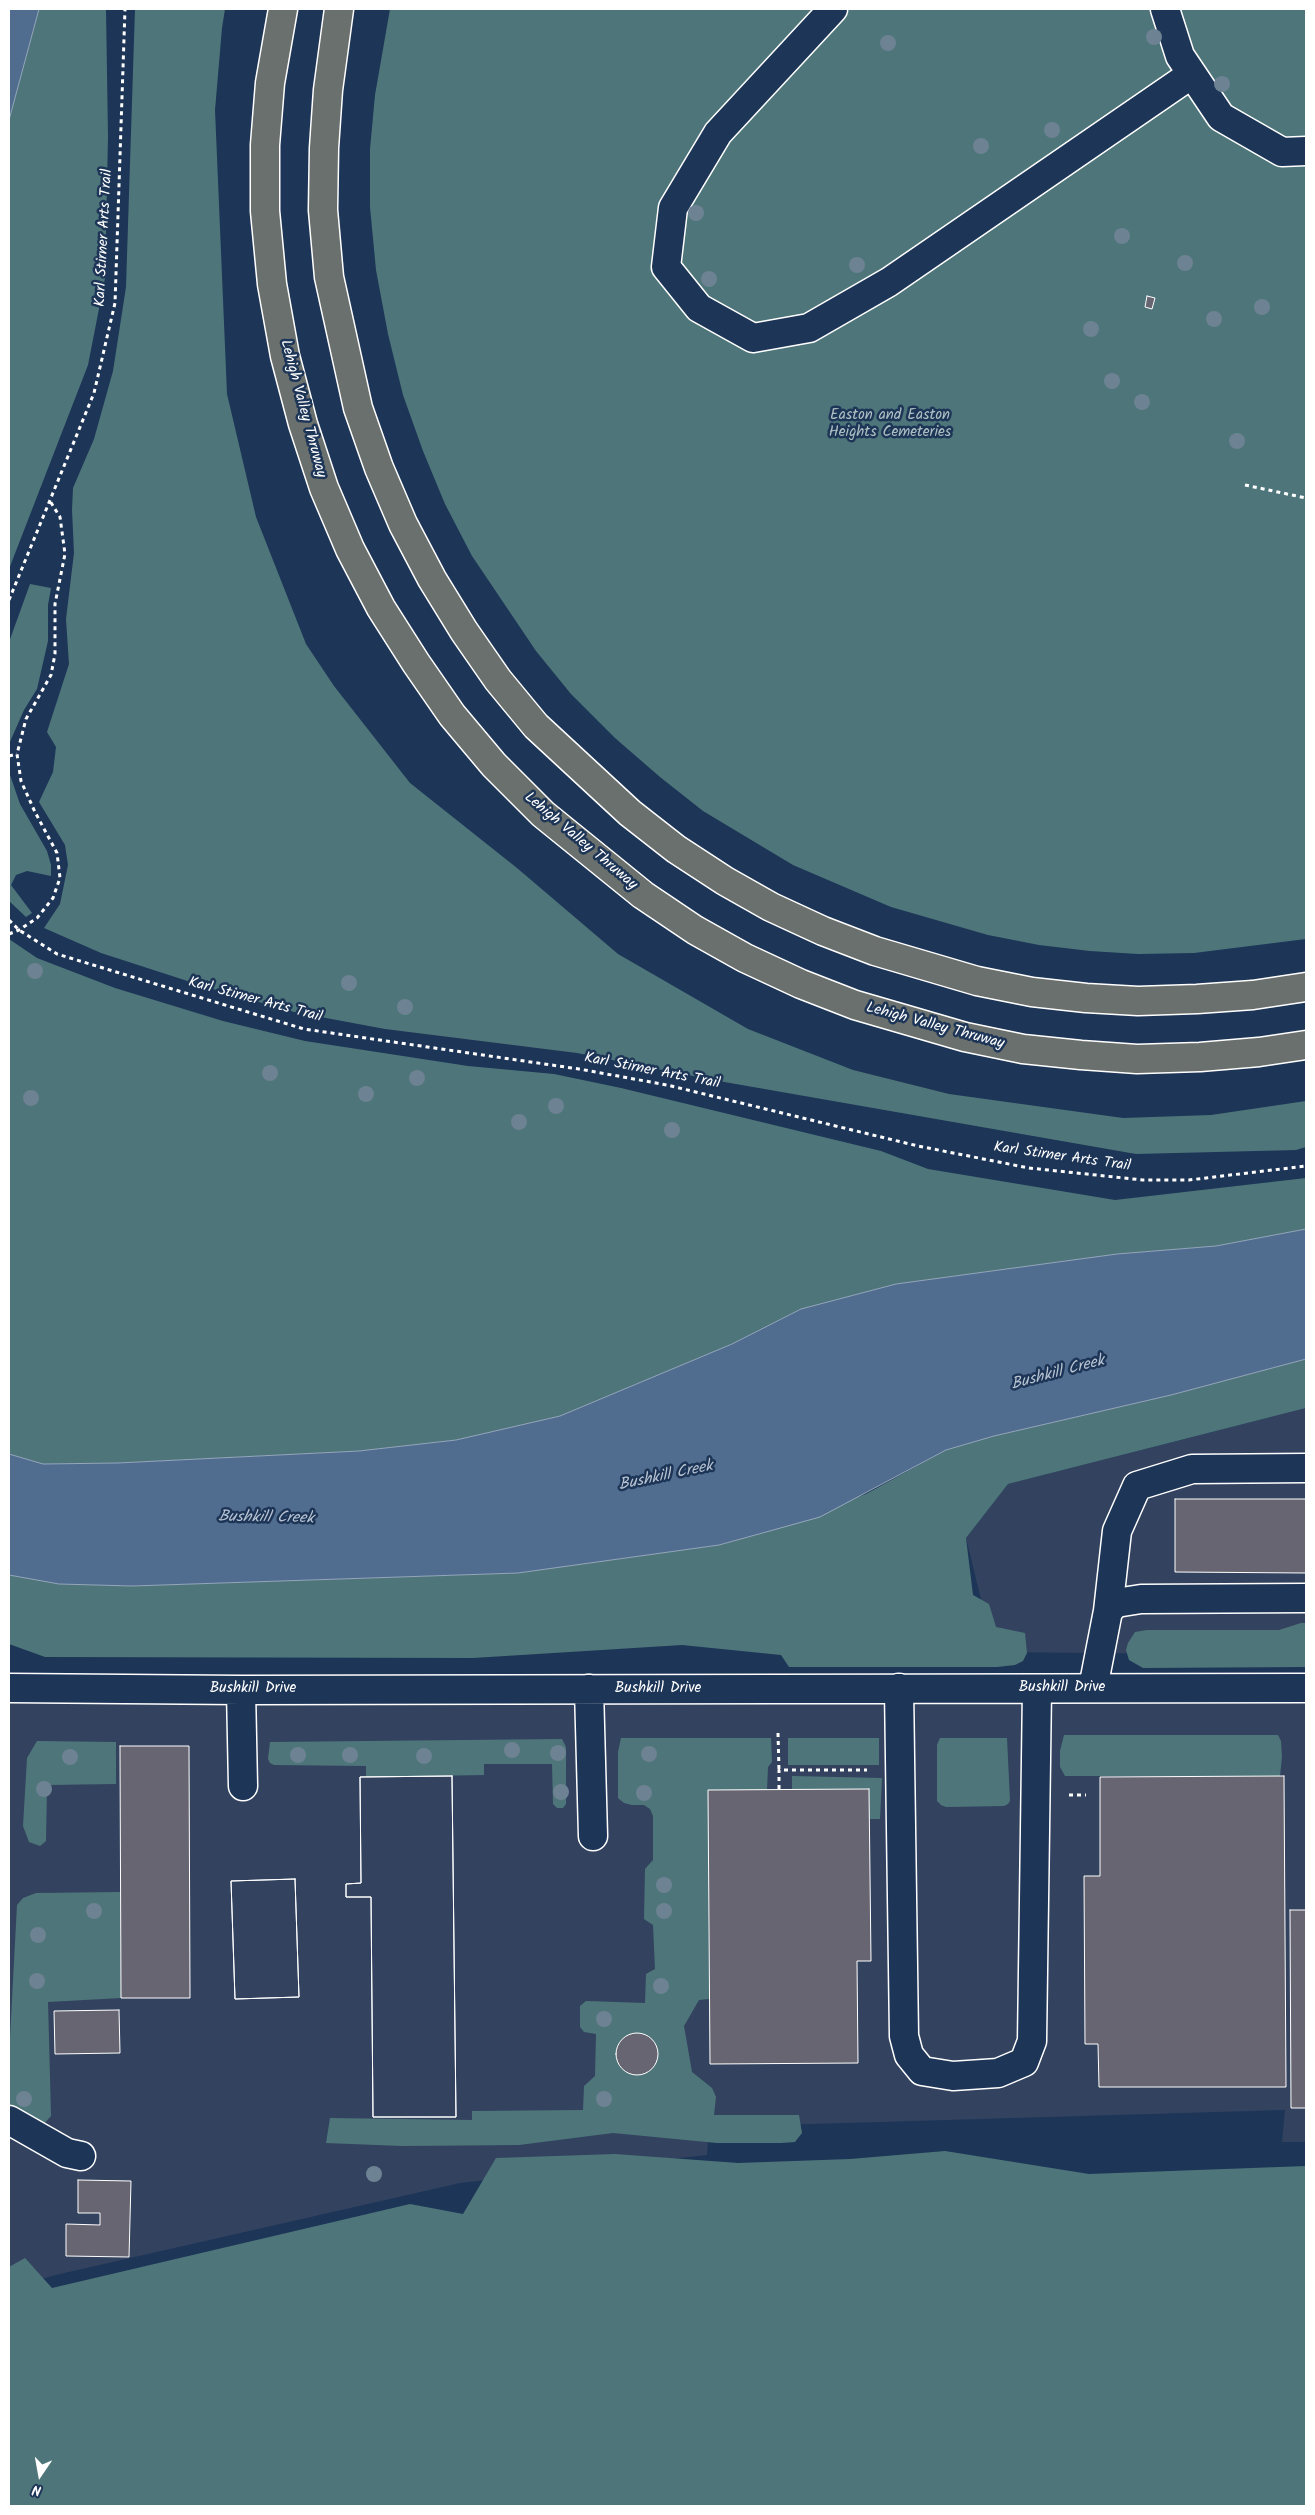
<!DOCTYPE html>
<html>
<head>
<meta charset="utf-8">
<style>
	body { margin:0 }
	#map { position:relative; width:1315px; height:2515px; overflow:hidden; background:#1d3557; font-family:Kalam,sans-serif }
	canvas { display:block }
	.frame { position:absolute; inset:0; border:10px solid #fff; pointer-events:none }
	.north { position:absolute; left:15px; top:2450px; width:50px; height:50px; -webkit-text-stroke:4px #1d3557; paint-order:stroke; rotate:192deg; font-size:14px; font-weight:700; line-height:20px; text-align:center; color:#fff }
	.north::after { content:''; display:block; margin:auto; width:18px; height:22px; background:#fff; clip-path:polygon(50% 0,100% 100%,50% 72%,0 100%) }
</style>
</head>
<body>
<div id="map">
<canvas width="1315" height="2515"></canvas>
<div class="frame"></div>
<div class="north">N</div>
</div>
<script>
const context = document.querySelector('canvas').getContext('2d');
context.lineJoin = 'round';
function fillPath(path, color) { context.fillStyle = color; context.fill(path, 'evenodd'); }
const poly = rows => new Path2D(rows.map(r => 'M' + r).join(''));
function trace(path, color, width, dash) { context.strokeStyle = color; context.lineWidth = width; context.lineCap = dash ? 'butt' : 'round'; context.setLineDash(dash || []); context.stroke(path); }
function label(font, color, halo, rows, align = 'center') {
  context.font = font + ' Kalam,sans-serif'; context.lineWidth = 5; context.setLineDash([]); context.textBaseline = 'middle'; context.strokeStyle = halo; context.fillStyle = color; for (const [text, x, y, turn = 0] of rows) {
    context.save(); context.translate(x, y); context.rotate((+turn || 0) * Math.PI / 180); context.textAlign = isNaN(turn) ? turn : align; if (halo) context.strokeText(text, 0, 0); context.fillText(text, 0, 0); context.restore();
  }
}
fillPath(poly([
	[1306,1408,1306,1655,994,1652,966,1538,1008,1484],
	[9,1683,1292,1688,1292,1703,1306,1704,1306,2142,1282,2142,1285,2110,709,2127,707,2155,460,2183,60,2274,30,2282,9,2291]
]), '#33435f');
fillPath(poly([
	[39,9,106,9,108,137,105,278,88,365,9,569,9,120],
	[135,9,225,9,222,28,215,110,227,394,256,517,306,644,334,686,410,783,517,868,618,954,748,1029,853,1070,949,1094,1123,1118,1211,1115,1306,1101,1306,1147,1296,1150,1136,1154,713,1080,577,1053,385,1029,294,1012,206,987,101,953,44,928,60,904,68,865,65,845,39,802,53,772,56,747,47,732,69,664,66,619,74,553,72,510,73,488,94,439,113,371,126,287],
	[390,9,1306,9,1306,939,1194,953,1138,954,1090,951,1039,945,988,935,891,907,793,865,703,811,660,777,615,738,571,694,536,651,472,556,445,504,423,451,403,395,388,334,376,270,370,207,370,149,375,95],
	[30,584,51,588,48,605,48,641,37,689,24,710,9,744,9,642],
	[9,772,20,804,47,851,51,865,51,876,27,871,16,875,11,885,32,913,26,917,9,901],
	[9,939,37,958,115,988,223,1021,305,1041,468,1066,554,1074,621,1088,881,1151,928,1169,1115,1200,1306,1178,1306,1229,1216,1246,1117,1254,896,1284,801,1309,732,1344,560,1416,456,1440,359,1451,118,1463,43,1464,9,1454],
	[1306,1359,1306,1408,1008,1484,966,1538,973,1595,989,1604,996,1627,1025,1633,1027,1653,1023,1661,1015,1665,997,1667,789,1667,781,1655,682,1645,473,1658,45,1657,9,1644,9,1575,59,1584,132,1586,517,1573,719,1545,766,1532,866,1494,946,1450,994,1436,1171,1395],
	[1301,1623,1306,1623,1306,1667,1143,1668,1129,1660,1126,1650,1128,1643,1135,1632,1147,1630,1279,1630],
	[1064,1735,1278,1735,1281,1741,1282,1757,1280,1776,1065,1776,1060,1767,1060,1751],
	[621,1738,771,1738,772,1762,768,1767,767,1790,708,1791,709,1999,699,2000,684,2026,692,2072,712,2088,716,2097,714,2115,799,2115,802,2133,795,2142,781,2143,717,2143,613,2133,519,2145,402,2146,326,2143,330,2118,472,2120,472,2111,583,2110,584,2086,595,2076,596,2034,584,2032,580,2027,580,2006,586,2001,645,2003,646,1974,655,1969,653,1925,644,1919,645,1869,653,1860,653,1816,650,1809,644,1805,632,1805,624,1803,618,1798,618,1752],
	[788,1738,879,1738,879,1765,788,1765],
	[940,1738,1007,1738,1010,1801,1008,1804,1004,1806,946,1807,941,1805,937,1801,937,1745],
	[562,1739,566,1747,566,1804,563,1808,557,1808,553,1804,552,1764,484,1764,484,1775,366,1777,366,1766,274,1765,270,1763,268,1759,270,1742],
	[37,1741,116,1742,116,1784,47,1785,46,1841,40,1846,29,1842,23,1826,27,1758],
	[792,1776,882,1778,880,1819,869,1819,869,1789,792,1789],
	[120,1892,121,1998,48,2002,51,2116,42,2126,9,2106,9,2057,17,1905,23,1898,36,1893],
	[945,2151,1089,2174,1306,2166,1306,2506,9,2506,9,2267,25,2258,52,2288,410,2204,463,2214,496,2158,615,2154,738,2163,850,2159]
]), '#4e767a');
const water = poly([
	[9,9,39,9,9,120,9,9],
	[1306,1229,1306,1359,1171,1395,994,1436,946,1450,820,1517,766,1532,719,1545,518,1573,132,1586,59,1584,9,1575,9,1454,43,1464,118,1463,359,1451,456,1440,560,1416,732,1344,801,1309,896,1284,1117,1254,1216,1246,1306,1229]
]);
fillPath(water, '#506d90');
trace(water, '#96a7bc', 1);
const building = poly([
	[1147,296,1155,298,1152,309,1145,307,1147,296],
	[1175,1499,1306,1499,1306,1573,1175,1572,1175,1499],
	[120,1746,189,1746,190,1998,121,1998,120,1746],
	[452,1776,456,2117,373,2117,371,1897,346,1897,346,1884,361,1883,360,1777,452,1776],
	[452,1776,456,2117,373,2117,371,1897,346,1897,346,1884,361,1883,360,1777,452,1776],
	[1284,1776,1286,2087,1099,2087,1098,2044,1085,2044,1084,1876,1100,1876,1100,1777,1284,1776],
	[869,1789,871,1961,857,1961,858,2063,710,2064,708,1790,869,1789],
	[295,1879,299,1997,235,1999,231,1881,295,1879],
	[295,1879,299,1997,235,1999,231,1881,295,1879],
	[1290,1910,1306,1910,1306,2108,1291,2108,1290,1910],
	[119,2010,120,2053,55,2054,54,2011,119,2010],
	'616 2054a21 21 0 1 1 42 0a21 21 0 1 1-42 0Z',
	[78,2180,131,2181,129,2257,66,2256,66,2224,100,2225,100,2213,78,2213,78,2180]
]);
fillPath(building, '#676571');
trace(building, '#fff', 1);
const minor = poly([
	[833,9,718,133,673,208,666,267,699,308,753,338,809,328,889,282,1192,74],
	[1165,9,1180,56,1221,117,1282,152,1306,151],
	[1108,1611,1116,1603,1141,1599,1306,1598],
	[9,1688,241,1690,1306,1688],
	[899,1688,904,2036,909,2055,922,2071,953,2076,998,2073,1024,2062,1032,2041,1037,1689],
	[1093,1688,1108,1611,1117,1531,1137,1486,1192,1469,1306,1468],
	[589,1689,593,1836],
	[241,1690,243,1786],
	[9,2120,67,2153,81,2156]
]);
const highway = poly([
	[283,9,270,83,265,145,265,211,272,284,285,356,303,424,324,488,350,549,381,608,416,663,452,715,494,765,543,814,643,895,695,930,745,958,801,984,855,1005,965,1037,1023,1049,1081,1055,1137,1059,1200,1057,1259,1052,1306,1045],
	[339,9,328,90,324,148,323,210,329,277,358,408,379,468,403,524,432,579,464,631,498,680,536,726,630,813,676,849,725,881,771,907,823,931,875,951,977,981,1032,992,1086,998,1138,1001,1197,999,1253,995,1306,987]
]);
trace(minor, '#fff', 31);
trace(highway, '#fff', 31);
trace(poly([
	[1245,485,1306,498],
	[9,600,94,393,115,303,125,9],
	[9,756,17,754],
	[9,920,19,930,57,954,304,1029,579,1069,667,1085,918,1146,1029,1168,1143,1180,1189,1180,1306,1166],
	[9,934,19,930,37,918,53,898,60,878,57,853,35,812,21,781,17,754,26,719,51,675,55,654,55,604,65,554,60,517,50,501],
	[778,1733,779,1770],
	[779,1789,779,1770,867,1770],
	[1069,1795,1086,1795]
]), '#fff', 3, [4, 4]);
trace(minor, '#1d3557', 28);
trace(highway, '#6a706d', 28);
context.fillStyle = '#6d8292';
for (const [x, y] of [
	[1154,37],
	[888,43],
	[1222,84],
	[1052,130],
	[981,146],
	[696,213],
	[1122,236],
	[1185,263],
	[857,265],
	[709,279],
	[1262,307],
	[1214,319],
	[1091,329],
	[1112,381],
	[1142,402],
	[1237,441],
	[35,971],
	[349,983],
	[405,1007],
	[270,1073],
	[417,1078],
	[366,1094],
	[31,1098],
	[556,1106],
	[519,1122],
	[672,1130],
	[512,1750],
	[558,1753],
	[649,1754],
	[298,1755],
	[350,1755],
	[424,1756],
	[70,1757],
	[44,1789],
	[561,1792],
	[644,1793],
	[664,1885],
	[94,1911],
	[664,1911],
	[38,1935],
	[37,1981],
	[661,1986],
	[604,2019],
	[24,2099],
	[604,2099],
	[374,2174]
]) { context.beginPath(); context.arc(x, y, 8, 0, 2 * Math.PI); context.fill(); }
label('15px', '#fff', '#1d3557', [
	["Karl Stirner Arts Trail",105,238,-87],
	["Lehigh Valley Thruway",302,409,75],
	["Lehigh Valley Thruway",580,842,40],
	["Karl Stirner Arts Trail",255,1001,15],
	["Lehigh Valley Thruway",935,1027,15],
	["Karl Stirner Arts Trail",652,1072,11],
	["Karl Stirner Arts Trail",1062,1158,8],
	["Bushkill Drive",1062,1688],
	["Bushkill Drive",253,1689],
	["Bushkill Drive",658,1689]
]);
label('15px', '#afc1c3', '#1d3557', [
	["Easton and Easton",890,416],
	["Heights Cemeteries",890,433]
]);
label('italic 16px', '#b9c5d3', '#1d3557', [
	["Bushkill Creek",1058,1374,-15],
	["Bushkill Creek",666,1477,-12],
	["Bushkill Creek",266,1519,1]
]);
</script>
</body>
</html>
